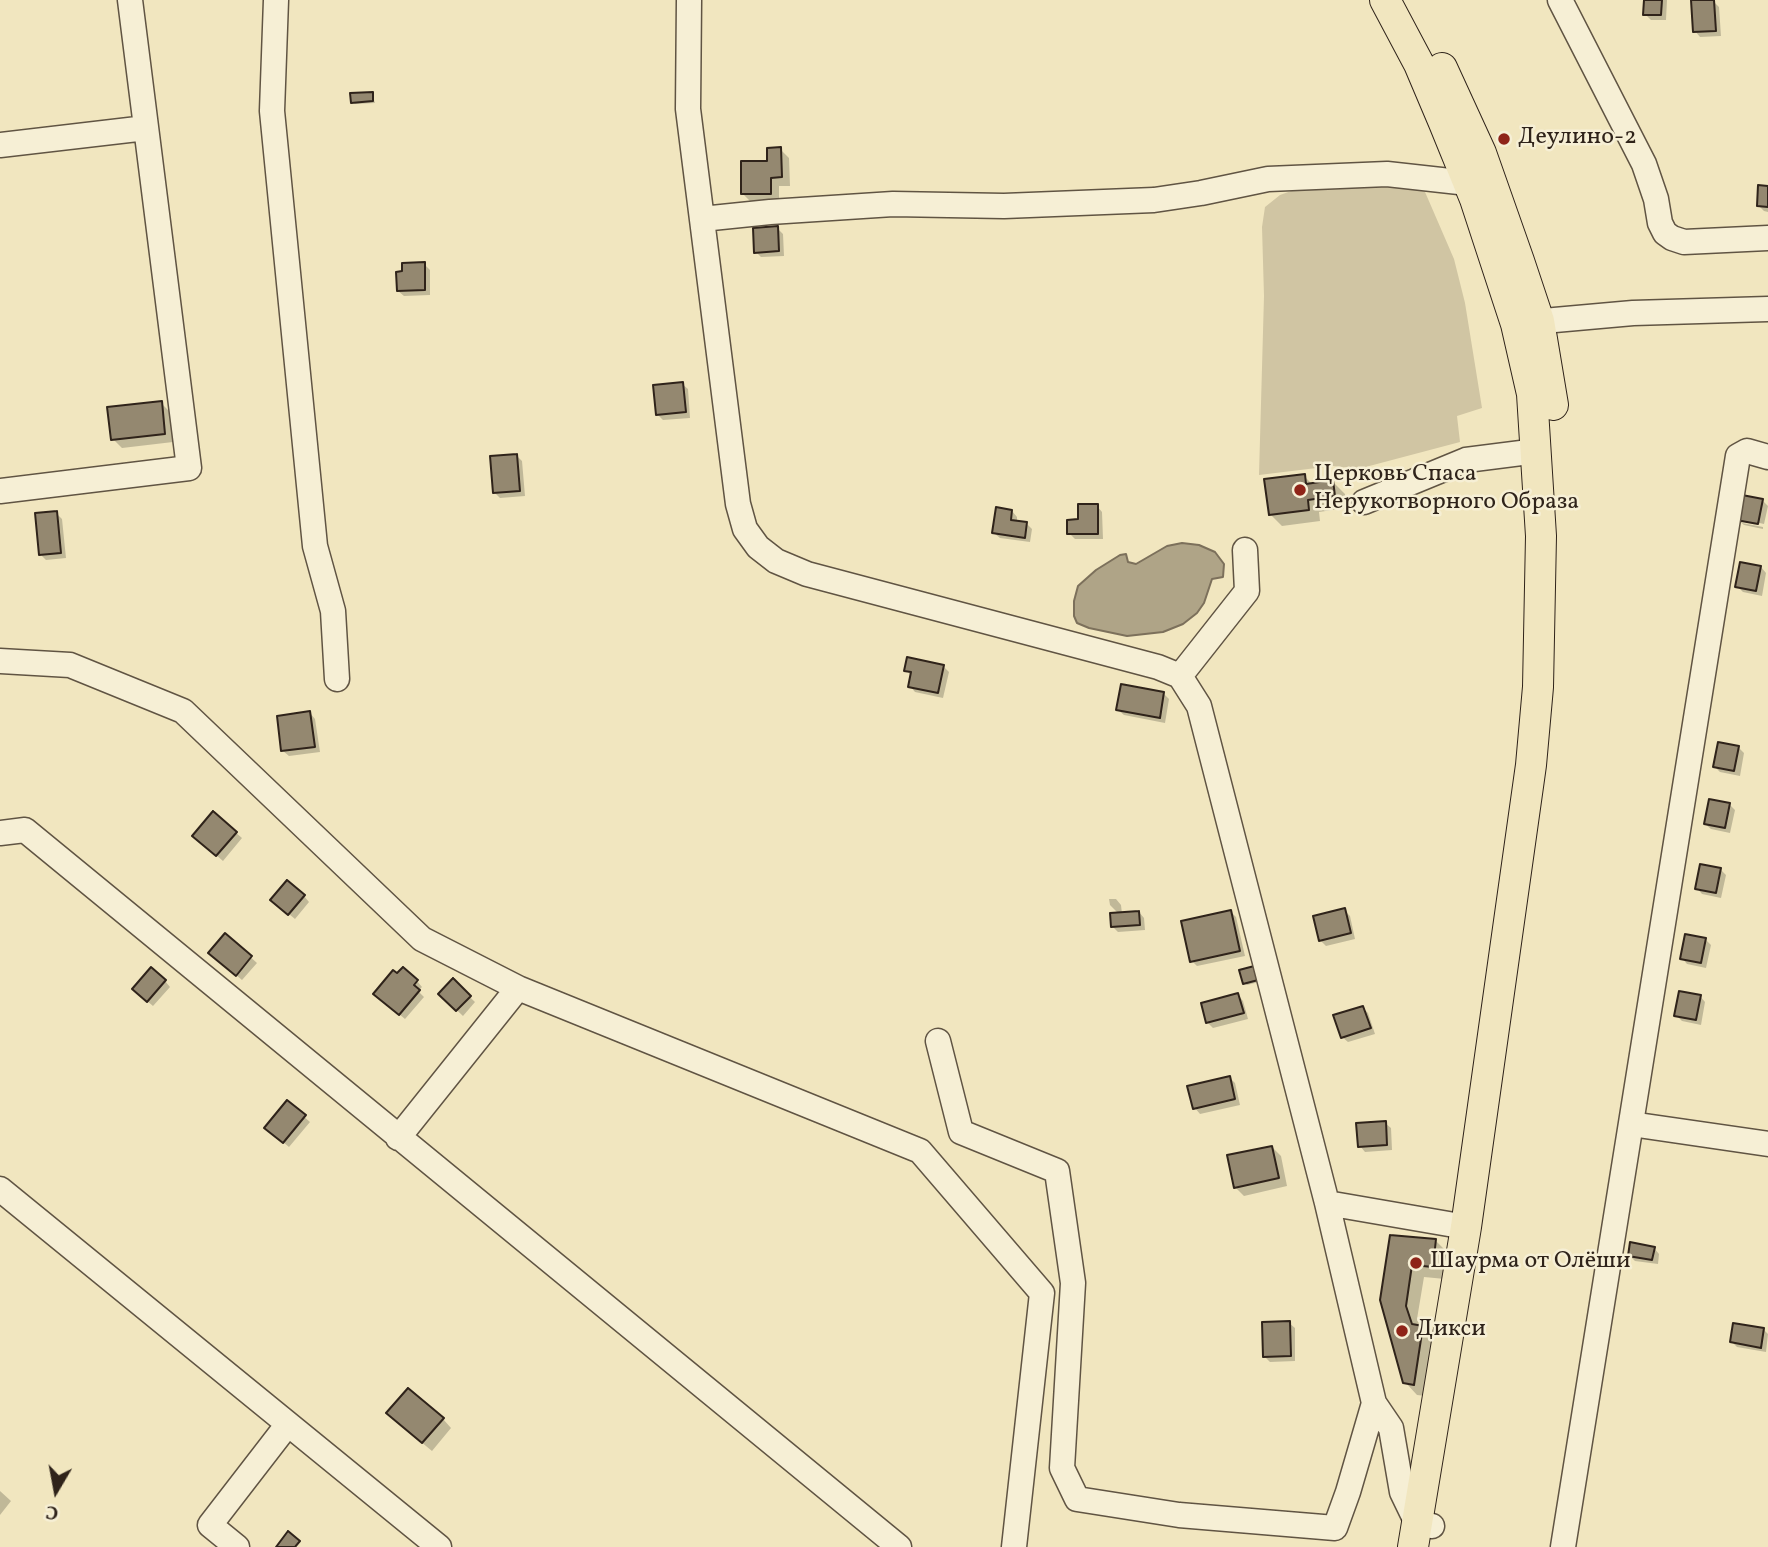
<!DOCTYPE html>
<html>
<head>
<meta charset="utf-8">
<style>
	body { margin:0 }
	#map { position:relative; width:1768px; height:1547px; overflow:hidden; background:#f1e6bf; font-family:Vollkorn,serif }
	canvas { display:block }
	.north { position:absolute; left:21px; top:1456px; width:70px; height:70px; -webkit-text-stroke:5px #f6efd5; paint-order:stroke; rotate:190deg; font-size:19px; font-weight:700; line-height:28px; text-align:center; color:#2f231a }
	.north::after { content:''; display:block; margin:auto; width:24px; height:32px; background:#2f231a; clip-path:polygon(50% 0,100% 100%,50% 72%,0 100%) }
</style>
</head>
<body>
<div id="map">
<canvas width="1768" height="1547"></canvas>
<div class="north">С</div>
</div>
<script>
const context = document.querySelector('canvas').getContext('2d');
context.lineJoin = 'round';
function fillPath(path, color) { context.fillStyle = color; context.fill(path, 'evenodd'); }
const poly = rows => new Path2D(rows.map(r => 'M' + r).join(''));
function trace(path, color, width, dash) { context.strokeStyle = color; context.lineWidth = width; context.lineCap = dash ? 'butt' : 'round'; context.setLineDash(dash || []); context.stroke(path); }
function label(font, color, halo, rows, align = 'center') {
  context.font = font + ' Vollkorn,serif'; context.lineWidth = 5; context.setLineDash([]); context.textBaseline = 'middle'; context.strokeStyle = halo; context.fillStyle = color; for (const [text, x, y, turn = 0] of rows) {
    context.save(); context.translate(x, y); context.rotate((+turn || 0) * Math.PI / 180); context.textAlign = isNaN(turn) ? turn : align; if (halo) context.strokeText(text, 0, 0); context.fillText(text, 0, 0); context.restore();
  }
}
fillPath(poly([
	[1422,185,1454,259,1465,303,1482,408,1457,416,1460,442,1358,469,1333,466,1259,475,1264,296,1262,227,1265,207,1280,195,1305,186]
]), '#d0c5a3');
const water = poly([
	[1182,543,1199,545,1215,552,1224,564,1223,577,1212,579,1204,603,1197,613,1183,624,1163,632,1127,636,1089,628,1077,623,1074,616,1074,601,1078,586,1096,570,1120,555,1126,554,1128,562,1136,564,1167,546,1182,543]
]);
fillPath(water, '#afa487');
trace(water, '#7c705b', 2);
fillPath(poly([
	[1645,0,1667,0,1666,20,1651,20,1645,14],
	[1713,1,1719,7,1721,36,1700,37,1695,31],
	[372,94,375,103,355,104,353,102],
	[780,149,789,158,790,186,779,186,779,202,752,203,743,194],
	[1768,188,1768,212,1764,211,1759,206],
	[777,228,783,234,784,256,761,257,756,252],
	[424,264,430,270,430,295,404,296,398,291],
	[682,384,688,389,690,418,663,420,658,415],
	[161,403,170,412,173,442,122,448,113,439],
	[516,455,522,461,525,496,500,498,494,492],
	[1304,476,1313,485,1333,482,1345,494,1346,508,1319,512,1320,521,1282,526,1270,514],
	[1762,500,1768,506,1764,524,1742,519,1742,523,1763,527,1763,529,1744,525,1738,520],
	[1097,506,1102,512,1103,539,1075,539,1069,533],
	[1012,511,1017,517,1017,522,1026,523,1032,529,1030,542,1000,538,994,533],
	[56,513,62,519,66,558,46,560,41,555],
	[1761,567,1766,573,1762,596,1743,592,1737,586],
	[943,666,949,672,943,698,915,692,910,686,912,676,906,670],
	[1164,694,1169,699,1165,723,1124,715,1118,710],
	[310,713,315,719,320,752,289,756,283,751],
	[1738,747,1744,753,1740,776,1720,772,1715,767],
	[1729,804,1735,810,1730,833,1711,829,1705,824],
	[214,814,242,838,223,861,200,841],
	[1720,869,1726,875,1721,898,1702,894,1697,888],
	[304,896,309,902,295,919,278,905],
	[1109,899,1116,899,1121,905,1122,914,1139,912,1144,918,1145,930,1118,932,1112,926,1119,914,1110,905],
	[1344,910,1350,916,1355,939,1326,946,1320,940],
	[1230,911,1236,917,1245,956,1197,966,1192,961],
	[226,935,257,963,242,980,216,958],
	[1705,939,1711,945,1706,968,1687,964,1682,958],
	[1260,969,1263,981,1247,985,1245,983],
	[165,981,170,987,153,1006,140,995],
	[417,981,422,987,418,991,424,997,405,1019,381,999],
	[453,981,475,1002,463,1016,440,994],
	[1238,995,1243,1001,1248,1019,1213,1028,1207,1022],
	[1700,996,1705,1002,1701,1025,1682,1021,1676,1015],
	[1363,1008,1368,1013,1375,1034,1348,1042,1342,1037],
	[1229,1077,1235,1083,1240,1105,1200,1114,1195,1108],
	[287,1102,310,1122,289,1147,272,1133],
	[1385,1123,1391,1128,1392,1150,1365,1152,1360,1146],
	[1272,1147,1281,1156,1287,1186,1244,1196,1235,1187],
	[1391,1237,1435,1240,1447,1252,1445,1279,1424,1277,1417,1319,1420,1327,1434,1340,1426,1396,1417,1395,1405,1382],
	[1654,1248,1659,1254,1658,1264,1635,1261,1629,1255],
	[1289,1323,1295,1328,1295,1361,1270,1362,1264,1356],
	[1763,1329,1768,1334,1766,1352,1737,1347,1732,1342],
	[443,1419,451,1428,432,1451,397,1422],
	[0,1491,11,1501,0,1515]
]), '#0003');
const building = poly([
	[1644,0,1662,0,1661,15,1643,15,1644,0],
	[1691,0,1714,0,1716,31,1693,32,1691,0],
	[373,92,373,101,351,103,350,93,373,92],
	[781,147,782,177,771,178,771,194,741,194,741,161,767,161,767,148,781,147],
	[1758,185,1768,186,1768,207,1757,206,1758,185],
	[778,226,779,251,754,253,753,228,778,226],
	[425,262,425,290,397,291,396,272,402,271,402,263,425,262],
	[683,382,686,412,656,415,653,385,683,382],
	[162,401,165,434,111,440,107,407,162,401],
	[517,454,520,491,493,493,490,456,517,454],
	[1305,474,1306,484,1333,480,1335,496,1308,500,1309,510,1269,515,1264,479,1305,474],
	[1742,495,1763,499,1758,524,1736,520,1742,495],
	[1078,504,1098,504,1098,534,1067,534,1067,520,1078,519,1078,504],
	[996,507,1012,510,1011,520,1027,522,1025,538,992,533,996,507],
	[57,511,61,553,39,555,35,513,57,511],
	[1740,562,1761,566,1756,591,1735,587,1740,562],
	[907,657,944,665,938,693,908,687,911,672,904,671,907,657],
	[1121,684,1164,692,1160,718,1116,710,1121,684],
	[310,711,315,747,281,751,277,716,310,711],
	[1718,742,1739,746,1734,771,1713,767,1718,742],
	[1709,799,1730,803,1725,828,1704,824,1709,799],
	[213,811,237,832,216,856,192,836,213,811],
	[1700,864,1721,868,1716,893,1695,889,1700,864],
	[287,880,305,895,288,915,270,900,287,880],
	[1345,908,1351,933,1319,941,1313,916,1345,908],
	[1231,910,1240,951,1190,962,1181,921,1231,910],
	[1139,911,1140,925,1111,927,1110,913,1139,911],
	[225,933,252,956,236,976,208,953,225,933],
	[1685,934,1706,938,1701,963,1680,959,1685,934],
	[1258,965,1262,979,1243,984,1239,970,1258,965],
	[151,967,166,980,147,1002,132,989,151,967],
	[403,967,418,980,414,985,420,990,399,1015,373,994,393,970,397,973,403,967],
	[453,978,471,996,456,1011,438,994,453,978],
	[1679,991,1701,995,1696,1020,1674,1016,1679,991],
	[1238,993,1244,1013,1206,1023,1201,1003,1238,993],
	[1363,1006,1371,1028,1341,1038,1333,1015,1363,1006],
	[1230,1076,1235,1099,1193,1109,1187,1086,1230,1076],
	[287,1100,306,1115,283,1143,264,1128,287,1100],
	[1386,1121,1387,1145,1358,1147,1356,1123,1386,1121],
	[1272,1146,1279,1178,1234,1188,1227,1155,1272,1146],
	[1390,1235,1436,1239,1433,1267,1412,1265,1406,1306,1412,1324,1423,1326,1414,1385,1403,1383,1380,1300,1390,1235],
	[1630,1242,1655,1247,1652,1260,1628,1256,1630,1242],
	[1290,1321,1291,1356,1263,1357,1262,1322,1290,1321],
	[1733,1323,1764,1328,1761,1348,1730,1342,1733,1323],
	[408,1388,444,1418,422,1443,386,1413,408,1388],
	[288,1531,300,1541,295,1547,276,1547,288,1531]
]);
fillPath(building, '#948870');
trace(building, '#2f231a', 2);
const minor = poly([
	[276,0,272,111,315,546,333,611,337,679],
	[689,0,688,109,738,504,745,529,758,547,776,561,807,574,1158,667,1180,676,1199,706,1327,1203,1466,1227],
	[1560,0,1644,164,1656,199,1660,223,1665,233,1672,238,1684,242,1768,238],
	[0,145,146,128],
	[702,219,770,212,893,204,1004,206,1154,200,1201,193,1268,179,1387,174,1468,183],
	[1521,323,1633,313,1768,309],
	[0,491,189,468,130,0],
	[1364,502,1466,460,1537,451],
	[0,661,70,665,183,711,422,939,518,988],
	[1180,676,1247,591,1245,550],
	[0,833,25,830,899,1547],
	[938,1041,961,1132,1057,1171,1073,1283,1062,1468,1077,1499,1179,1515,1335,1528,1348,1492,1374,1403],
	[1631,1124,1768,1144],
	[398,1138,518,988,920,1151,1042,1293,1014,1547],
	[0,1189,439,1547],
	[1327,1203,1374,1403,1391,1428,1402,1492,1417,1523,1432,1526],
	[237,1547,210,1525,288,1424],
	[1563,1547,1738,456,1747,451,1768,457]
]);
const major = poly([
	[1385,0,1419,64,1444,123,1475,199,1516,324,1532,394,1541,536,1538,687,1531,765,1466,1227,1413,1547],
	[1442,68,1481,153,1519,261,1539,321,1553,405]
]);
trace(minor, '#605443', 27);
trace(major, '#2f231a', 32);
trace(minor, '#f6efd5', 24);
trace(major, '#f1e6bf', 30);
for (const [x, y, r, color] of [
	[1504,139,7,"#8f2418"],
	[1300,490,7,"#8f2418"],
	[1416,1263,7,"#8f2418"],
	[1402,1331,7,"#8f2418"]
]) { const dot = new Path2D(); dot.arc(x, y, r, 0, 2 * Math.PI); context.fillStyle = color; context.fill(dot); trace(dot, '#f6efd5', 2.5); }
label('24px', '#2f231a', '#f6efd5', [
	["Деулино-2",1518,139],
	["Церковь Спаса",1314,476],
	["Нерукотворного Образа",1314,504],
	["Шаурма от Олёши",1430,1263],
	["Дикси",1416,1331]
], 'left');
</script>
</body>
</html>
